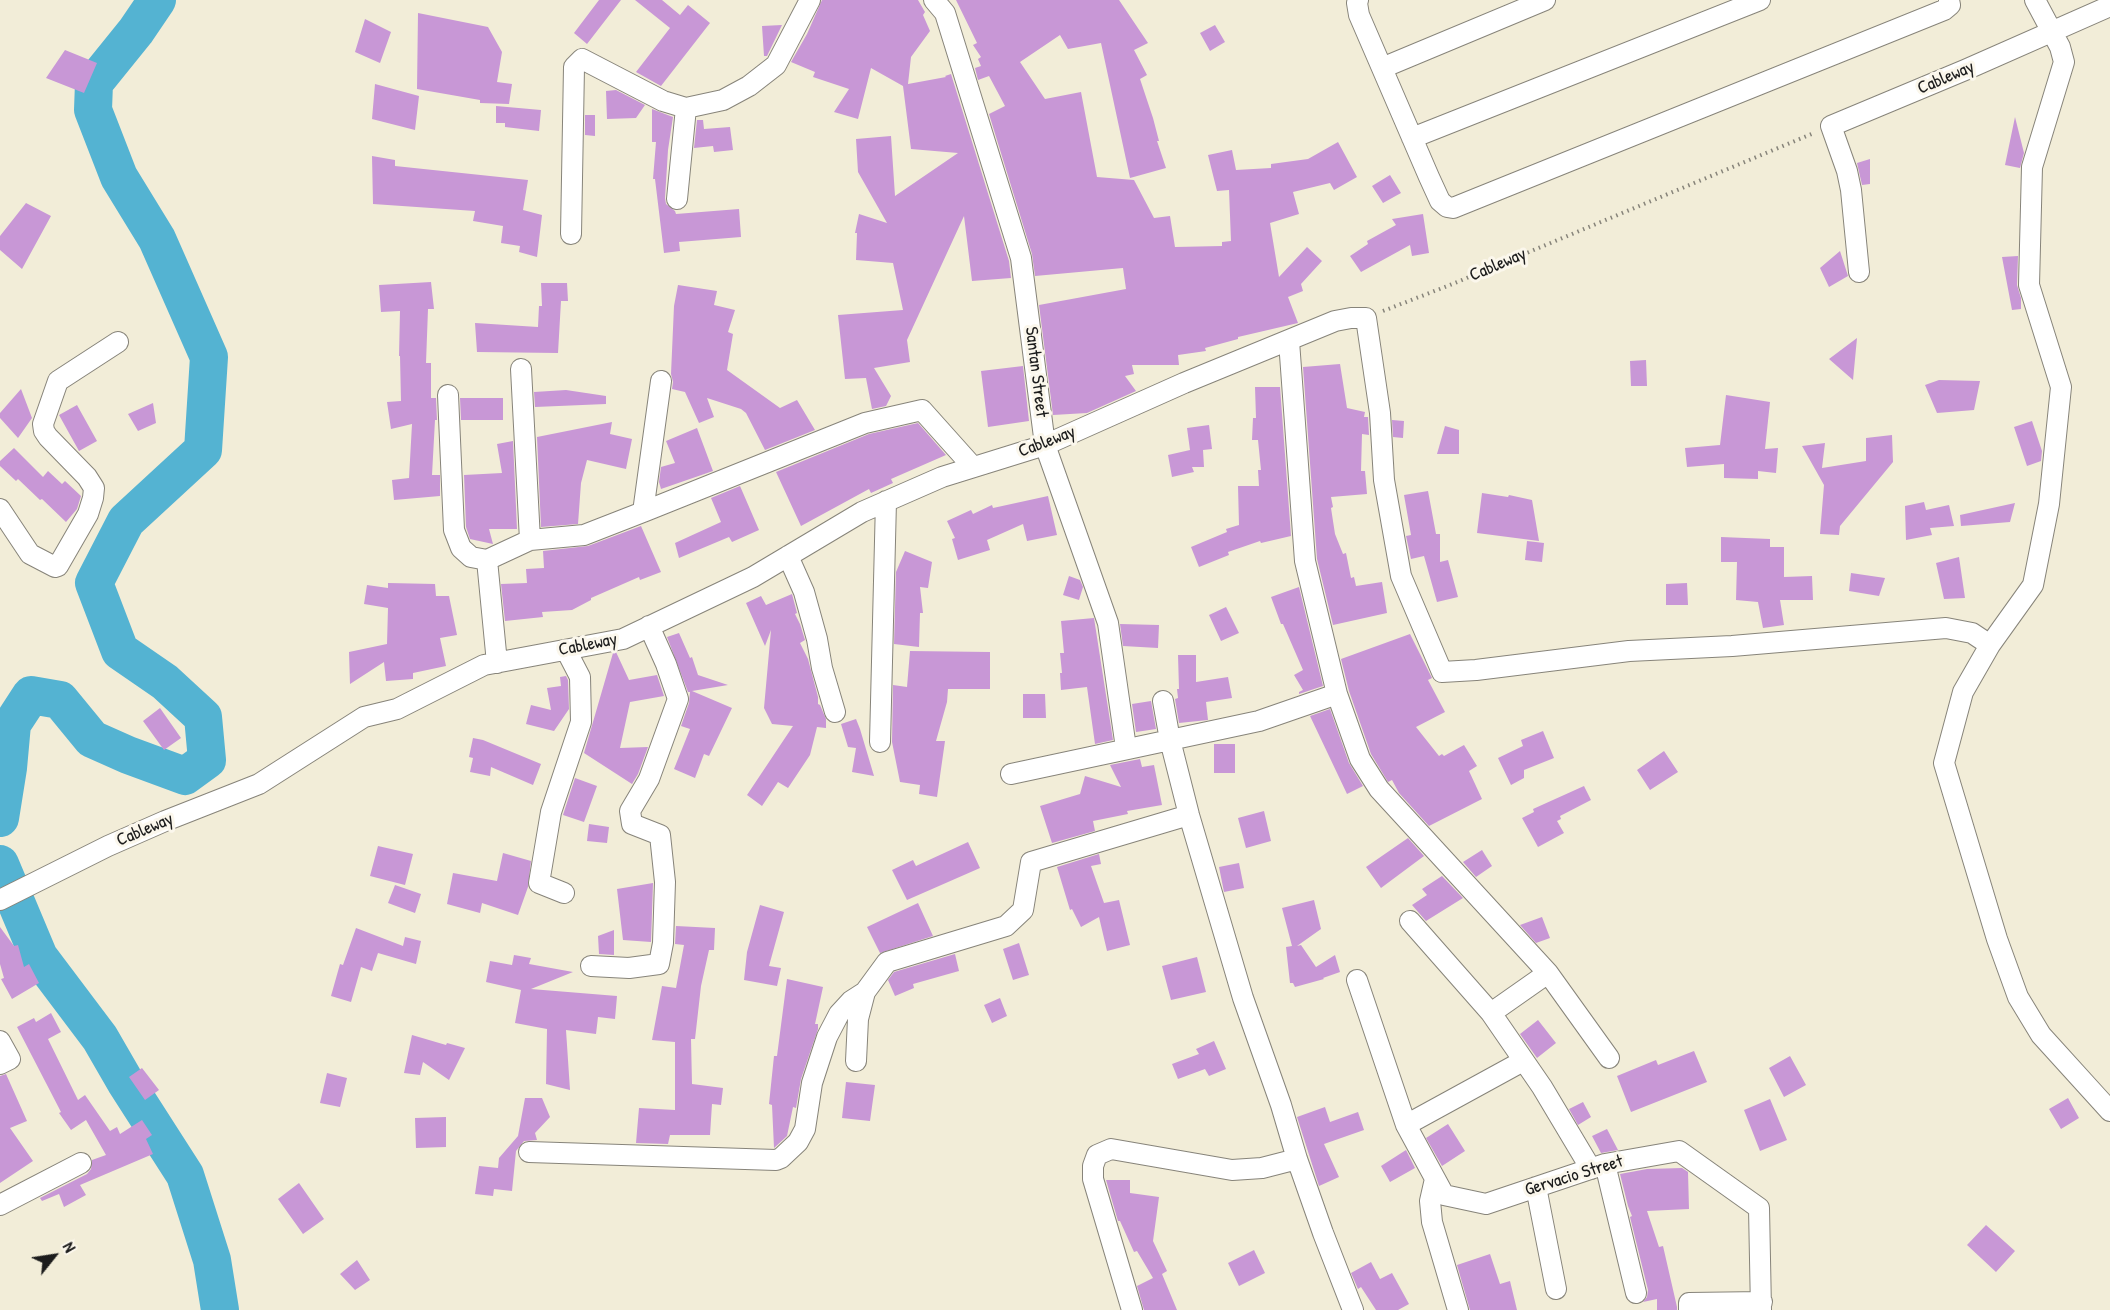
<!DOCTYPE html>
<html>
<head>
<meta charset="utf-8">
<style>
	body { margin:0 }
	#map { position:relative; width:2110px; height:1310px; overflow:hidden; background:#f2edd8; font-family:"Patrick Hand",sans-serif }
	canvas { display:block }
	.north { position:absolute; left:24px; top:1226px; width:60px; height:60px; -webkit-text-stroke:4px #fbf7ec; paint-order:stroke; rotate:60deg; font-size:16px; font-weight:700; line-height:24px; text-align:center; color:#1c1c1c }
	.north::after { content:''; display:block; margin:auto; width:21px; height:27px; background:#1c1c1c; clip-path:polygon(50% 0,100% 100%,50% 72%,0 100%) }
</style>
</head>
<body>
<div id="map">
<canvas width="2110" height="1310"></canvas>
<div class="north">N</div>
</div>
<script>
const context = document.querySelector('canvas').getContext('2d');
context.lineJoin = 'round';
const poly = rows => new Path2D(rows.map(r => 'M' + r).join(''));
function trace(path, color, width, dash) { context.strokeStyle = color; context.lineWidth = width; context.lineCap = dash ? 'butt' : 'round'; context.setLineDash(dash || []); context.stroke(path); }
function fillPath(path, color) { context.fillStyle = color; context.fill(path, 'evenodd'); }
function label(font, color, halo, rows, align = 'center') {
  context.font = font + ' "Patrick Hand",sans-serif'; context.lineWidth = 6; context.setLineDash([]); context.textBaseline = 'middle'; context.strokeStyle = halo; context.fillStyle = color; for (const [text, x, y, turn = 0] of rows) {
    context.save(); context.translate(x, y); context.rotate((+turn || 0) * Math.PI / 180); context.textAlign = isNaN(turn) ? turn : align; if (halo) context.strokeText(text, 0, 0); context.fillText(text, 0, 0); context.restore();
  }
}
trace(poly([
	[0,818,8,768,12,724,31,695,60,700,92,739,128,755,185,776,207,760,203,717,165,682,120,651,94,583,126,521,203,450,209,357,157,239,119,177,93,110,94,83,136,31,157,0],
	[0,864,39,957,100,1038,126,1083,185,1175,212,1260,220,1310]
]), '#54b3d2', 38);
fillPath(poly([
	[599,0,621,0,587,44,574,33],
	[635,0,662,0,680,15,688,5,710,23,661,86,636,72,670,28],
	[822,0,918,0,925,12,923,15,930,31,911,57,908,84,946,77,945,76,951,74,1009,261,1011,278,972,281,964,216,907,340,910,362,874,368,891,396,886,406,872,409,866,378,845,379,838,315,903,310,893,263,856,260,857,233,855,233,859,214,887,223,858,172,856,139,891,136,895,196,958,153,911,149,903,86,871,68,858,119,834,112,849,89,813,77,815,72,791,62,807,34],
	[956,0,1119,0,1148,43,1134,50,1147,75,1140,79,1153,118,1159,141,1157,141,1166,168,1130,178,1101,43,1068,49,1060,35,1020,62,1045,99,1081,92,1097,177,1134,180,1154,218,1170,216,1175,247,1222,246,1222,242,1231,241,1229,190,1217,191,1208,155,1232,150,1236,170,1271,168,1271,164,1308,159,1338,142,1357,177,1334,190,1330,183,1293,192,1299,214,1270,223,1279,277,1307,247,1322,261,1301,284,1303,291,1288,297,1298,323,1238,337,1238,339,1205,348,1206,351,1178,355,1179,365,1132,365,1134,374,1125,376,1136,391,1087,413,1053,415,1039,305,1126,289,1123,268,1035,276,1032,254,989,114,1005,106,989,76,978,80,975,68,981,66,978,59,981,57,973,45,977,43],
	[418,13,488,27,502,52,497,82,512,84,509,104,480,103,480,100,417,89],
	[365,19,391,32,380,63,355,52],
	[782,25,767,56,764,56,762,26],
	[1215,25,1225,42,1210,51,1200,33],
	[65,50,97,63,84,93,46,78],
	[375,84,419,96,415,130,372,119],
	[616,90,645,105,636,118,607,119,606,91],
	[496,106,541,110,539,131,505,127,505,123,496,123],
	[652,109,673,117,668,150,665,198,666,204,675,211,676,214,739,209,741,237,679,242,680,251,664,253,655,179,653,179,656,142,652,142],
	[585,115,595,115,595,136,585,135],
	[2015,117,2024,153,2020,168,2005,165],
	[697,120,703,120,704,129,730,127,733,150,714,152,713,146,694,148],
	[372,156,395,160,395,166,528,180,523,210,542,215,537,257,519,252,520,246,501,243,503,226,473,221,475,211,373,204],
	[1870,159,1870,184,1862,185,1857,163],
	[1390,175,1401,193,1383,203,1372,186],
	[26,203,51,216,22,269,0,250,0,236],
	[1423,214,1429,253,1412,256,1410,245,1361,272,1350,256,1368,244,1367,241,1396,225,1392,219],
	[1840,251,1848,276,1829,287,1820,268],
	[2018,256,2017,285,2021,298,2021,309,2012,310,2002,257],
	[431,282,434,309,428,309,426,363,431,363,431,398,436,398,437,420,435,420,432,475,440,475,440,496,394,500,392,480,409,478,412,424,391,429,387,402,401,401,400,356,399,356,400,311,381,312,379,285],
	[541,283,567,283,568,301,561,301,558,353,477,352,475,323,538,327,539,306,542,306],
	[678,285,717,291,714,305,735,310,728,332,733,334,727,370,780,408,797,400,815,430,765,450,746,413,741,409,707,398,714,417,699,423,685,392,672,389,673,382,671,374,674,306],
	[1857,338,1853,380,1829,359],
	[1646,360,1647,386,1631,386,1630,361],
	[1340,364,1347,408,1365,412,1364,417,1368,417,1369,435,1362,434,1361,471,1365,471,1367,494,1331,497,1333,507,1331,508,1335,534,1343,554,1346,553,1351,578,1354,577,1356,586,1382,582,1387,613,1333,625,1317,559,1303,367],
	[1023,366,1029,421,988,427,981,371],
	[1939,380,1980,381,1974,410,1937,413,1925,385],
	[1255,387,1280,387,1291,536,1261,543,1260,541,1228,552,1229,555,1199,567,1191,547,1227,532,1226,529,1239,525,1238,486,1259,486,1258,470,1261,470,1258,440,1252,440,1253,418,1256,418],
	[21,389,32,418,18,438,0,418,0,413],
	[566,390,606,396,606,404,535,407,534,392],
	[1726,395,1770,402,1765,449,1778,448,1776,473,1758,471,1758,479,1724,478,1724,464,1687,467,1685,448,1720,445],
	[460,398,503,398,503,420,461,420],
	[153,403,156,423,138,431,128,414],
	[77,405,97,441,79,451,59,415],
	[1392,420,1404,421,1403,438,1393,437],
	[2032,421,2042,451,2041,461,2027,466,2014,427],
	[612,422,610,434,632,439,626,469,587,460,581,483,578,524,541,527,537,437],
	[918,423,946,455,891,479,893,483,871,493,869,489,801,526,776,472,869,434],
	[1209,425,1212,449,1203,450,1204,467,1192,467,1194,472,1172,477,1168,455,1190,450,1187,428],
	[1445,426,1459,430,1459,454,1437,454],
	[697,428,713,471,661,489,659,482,661,467,675,463,666,441],
	[1892,435,1893,462,1840,526,1839,535,1820,534,1824,485,1802,446,1825,443,1822,468,1866,461,1866,438],
	[513,441,517,529,489,529,493,544,470,539,466,527,464,475,502,473,497,444],
	[14,448,43,477,48,471,62,484,65,481,81,496,77,509,66,522,42,499,40,500,18,479,16,481,0,466,0,461],
	[740,486,759,530,732,542,729,537,679,558,675,543,721,522,711,498],
	[1428,491,1436,534,1440,534,1440,562,1448,560,1458,597,1437,602,1424,556,1411,559,1406,536,1411,535,1404,495],
	[1482,493,1508,497,1509,495,1532,500,1539,541,1477,533],
	[1048,496,1057,535,1027,541,1023,524,987,540,990,550,958,560,952,539,955,538,947,521,971,510,973,514,992,505,993,508],
	[1924,502,1926,510,1949,505,1954,526,1930,528,1932,535,1906,540,1905,506],
	[2015,503,2010,522,1961,526,1960,515],
	[641,526,661,572,640,580,639,577,591,598,591,600,572,610,542,612,543,617,505,621,501,584,527,583,526,569,544,568,543,551,588,546],
	[1721,537,1770,539,1770,547,1784,547,1784,577,1812,576,1813,600,1780,600,1784,625,1763,628,1758,602,1736,600,1737,562,1721,562],
	[1527,541,1544,543,1542,562,1525,560],
	[905,551,932,562,928,588,920,587,923,613,920,613,919,647,894,644,896,572],
	[1959,557,1965,598,1944,599,1936,563],
	[1851,573,1885,578,1879,596,1849,591],
	[1069,576,1080,580,1083,587,1079,600,1063,595],
	[388,583,435,584,436,596,449,596,457,635,440,638,446,666,413,673,413,679,386,681,384,662,350,684,349,652,387,644,388,608,364,604,367,585,388,588],
	[1687,583,1688,605,1666,605,1666,584],
	[1299,587,1323,686,1299,694,1299,692,1303,690,1294,675,1303,670,1283,624,1281,624,1271,597],
	[792,594,797,613,795,614,800,624,805,640,800,643,808,659,818,697,818,704,820,705,826,719,826,728,817,727,810,755,788,788,778,782,762,806,747,795,793,726,772,724,764,708,771,630,765,646,746,603,761,596,766,605],
	[1226,607,1239,633,1221,641,1209,615],
	[1094,618,1113,740,1095,744,1087,687,1061,690,1060,673,1062,673,1060,653,1064,653,1061,621],
	[1120,624,1159,625,1158,648,1123,646],
	[679,633,690,658,692,657,698,675,728,685,692,691,732,708,709,756,704,754,695,778,674,769,690,729,681,726,689,703,690,692,688,692,667,637],
	[1410,634,1432,678,1428,680,1445,712,1416,727,1439,756,1442,754,1444,756,1464,745,1477,766,1469,771,1482,799,1429,826,1399,793,1392,780,1388,782,1371,754,1349,691,1341,659],
	[910,651,990,652,990,689,948,689,947,702,936,741,945,741,937,797,919,794,920,785,900,782,892,742,893,685,907,687],
	[616,652,629,680,657,675,664,696,630,702,620,748,648,747,638,774,632,784,584,753,613,653],
	[1178,655,1196,655,1196,682,1228,677,1232,698,1206,702,1208,720,1179,723,1175,699,1178,698,1177,689,1179,689],
	[566,676,568,680,569,709,554,731,526,724,531,705,551,710,547,688,561,686,560,677],
	[1023,694,1045,694,1046,718,1023,718],
	[1151,701,1156,729,1136,732,1132,704],
	[160,708,181,738,164,750,143,721],
	[1330,709,1349,763,1363,786,1347,794,1310,716],
	[856,719,860,729,874,776,852,772,856,748,848,747,841,724],
	[1543,731,1554,758,1524,770,1524,778,1511,785,1498,758,1523,746,1521,740],
	[473,738,483,740,541,764,533,785,491,767,490,776,470,772,473,758,469,757],
	[1214,744,1235,744,1235,773,1214,773],
	[1664,751,1678,772,1650,790,1637,770],
	[1140,759,1142,767,1154,765,1162,805,1127,811,1128,814,1093,821,1095,831,1052,843,1040,806,1080,794,1085,776,1121,787,1110,765],
	[575,778,597,786,584,822,563,815],
	[1584,786,1591,800,1560,816,1561,819,1557,821,1564,833,1538,847,1522,818,1534,812,1533,809],
	[1264,811,1271,841,1246,848,1238,818],
	[589,824,609,827,607,843,587,841],
	[1408,838,1424,856,1381,888,1366,867],
	[968,842,980,868,907,900,892,870,913,860,916,866],
	[378,846,413,854,405,885,370,876],
	[1482,850,1492,866,1476,877,1463,862],
	[503,853,531,861,528,887,518,915,482,903,480,913,447,904,453,873,497,881],
	[1099,854,1101,864,1091,866,1104,903,1119,900,1130,945,1107,951,1099,917,1081,927,1072,909,1070,910,1057,867],
	[1239,863,1244,888,1224,892,1219,867],
	[1442,876,1463,898,1426,921,1412,905,1427,895,1422,889],
	[653,883,651,942,623,940,617,889],
	[395,885,421,894,415,913,388,903],
	[1314,900,1321,929,1297,946,1301,945,1316,967,1335,955,1340,972,1323,978,1324,979,1295,987,1293,983,1290,983,1286,947,1292,946,1282,908],
	[918,903,933,936,880,953,867,927],
	[760,905,784,912,769,966,781,968,777,986,744,980,747,952],
	[1542,917,1550,938,1536,943,1520,925],
	[676,926,715,928,714,950,709,950,701,986,695,1039,691,1039,692,1084,723,1088,721,1105,712,1104,710,1135,670,1135,668,1144,636,1143,639,1108,675,1110,675,1042,652,1040,662,986,676,988,684,945,675,944],
	[0,927,14,946,18,945,24,967,29,964,39,983,12,999,1,979,4,978,0,964],
	[356,928,403,946,405,937,421,941,416,964,378,953,372,971,361,967,351,1002,331,996,340,964,343,965],
	[614,930,614,955,599,954,598,936],
	[1019,943,1029,975,1013,980,1003,949],
	[955,954,959,971,913,984,914,988,895,996,888,980,894,972],
	[514,955,531,958,529,964,573,972,531,989,617,996,615,1019,598,1017,596,1034,566,1030,570,1090,546,1084,547,1029,515,1023,521,990,486,982,490,961,512,965],
	[1197,957,1206,992,1171,1000,1162,966],
	[787,979,823,987,815,1024,818,1024,818,1029,801,1079,796,1108,793,1107,787,1136,774,1148,772,1105,769,1104,774,1056,777,1056],
	[1000,998,1007,1016,992,1023,984,1005],
	[51,1013,61,1032,48,1039,78,1100,85,1095,110,1131,117,1127,120,1134,142,1120,152,1135,146,1139,153,1154,80,1185,86,1195,64,1207,59,1194,42,1201,40,1198,87,1174,91,1169,92,1160,106,1155,86,1120,71,1130,59,1113,61,1112,17,1027,34,1018,36,1022],
	[1538,1020,1556,1043,1537,1058,1520,1034],
	[412,1035,446,1045,447,1043,465,1048,449,1080,423,1062,420,1075,404,1073],
	[1214,1041,1226,1069,1209,1076,1205,1069,1178,1079,1172,1064,1199,1054,1196,1049],
	[1694,1051,1707,1082,1631,1112,1617,1076,1656,1060,1658,1065],
	[1790,1056,1806,1085,1784,1097,1769,1068],
	[142,1068,159,1090,145,1100,129,1077],
	[327,1073,347,1078,340,1107,320,1103],
	[6,1074,27,1121,10,1128,33,1161,0,1183,0,1076],
	[846,1082,875,1085,870,1121,842,1118],
	[525,1098,542,1098,550,1117,535,1133,537,1140,524,1141,516,1151,512,1191,494,1189,493,1196,475,1194,479,1166,498,1168,499,1158,518,1136],
	[2068,1098,2079,1118,2061,1129,2049,1109],
	[1770,1099,1787,1140,1760,1151,1744,1110],
	[1583,1102,1591,1117,1578,1125,1569,1109],
	[1325,1107,1330,1122,1358,1112,1364,1130,1324,1144,1339,1177,1319,1186,1297,1117],
	[446,1117,446,1147,416,1148,415,1118],
	[1448,1124,1465,1151,1442,1166,1426,1138],
	[1607,1129,1618,1150,1601,1153,1592,1136],
	[1406,1150,1415,1168,1390,1182,1381,1166],
	[1682,1168,1688,1172,1689,1209,1647,1211,1659,1247,1663,1246,1677,1307,1677,1310,1657,1310,1657,1299,1643,1302,1647,1297,1648,1290,1630,1217,1632,1216,1628,1206,1620,1174,1647,1169],
	[1106,1180,1130,1180,1130,1193,1159,1197,1153,1241,1167,1271,1162,1274,1177,1310,1144,1310,1137,1286,1153,1278,1137,1251,1134,1252,1120,1221,1118,1221],
	[299,1183,324,1219,303,1234,278,1199],
	[1986,1225,2015,1251,1996,1272,1967,1245],
	[1254,1250,1265,1273,1239,1286,1228,1263],
	[1490,1254,1500,1284,1510,1281,1517,1310,1470,1310,1457,1265],
	[357,1260,370,1280,355,1290,340,1274],
	[1371,1262,1380,1279,1392,1273,1409,1304,1398,1310,1376,1310,1361,1287,1358,1289,1351,1273]
]), '#c897d6');
const street = poly([
	[934,0,945,13,1021,258,1045,445,1108,623,1126,748],
	[1358,0,1357,3,1359,15,1429,177,1440,201,1447,207,1453,208,1944,10,1950,5,1949,0],
	[2035,0,2060,47,2064,62,2032,167,2029,285,2061,387,2049,504,2033,585,1990,645,1963,692,1944,763,1997,939,2018,997,2041,1035,2110,1111],
	[1382,68,1545,0],
	[1412,138,1760,0],
	[677,199,686,108],
	[571,234,574,67,582,59,663,101,686,108,723,100,749,86,776,65,810,0],
	[1859,272,1851,190,1847,171,1831,126,1965,70,2110,6],
	[1289,341,1305,561,1337,694,1360,759,1379,789,1548,973,1609,1058],
	[448,395,454,530,461,548,471,557,487,560],
	[0,509,30,554,55,567,58,566,88,514,93,498,94,488,87,477,48,437,44,431,43,424,58,381,118,342],
	[643,512,865,423,922,410,973,467],
	[530,540,584,535,643,512,661,381],
	[788,556,804,592,817,639,822,668,835,712],
	[497,663,487,560,530,540,521,369],
	[1163,701,1170,740,1189,815,1243,998,1281,1105,1297,1159,1323,1233,1353,1310],
	[880,742,886,501],
	[1011,774,1259,721,1337,694],
	[564,893,539,883,551,812,581,722,580,677,566,650],
	[0,900,108,846,165,821,259,784,364,717,397,709,484,665,623,639,753,577,862,512,942,477,1045,445,1184,383,1335,321,1351,318,1366,318,1380,413,1384,480,1401,576,1442,672,1476,670,1629,651,1732,646,1946,628,1972,633,1990,645],
	[1410,921,1491,1013,1542,1087,1591,1169],
	[591,966,629,968,659,964,663,943,665,882,660,835,632,824,630,811,649,779,678,699,666,664,649,626],
	[1357,980,1406,1125,1444,1195,1486,1204,1605,1164,1679,1151,1759,1208,1761,1310],
	[1491,1013,1548,973],
	[0,1041,10,1059,0,1064],
	[856,1061,858,1019,865,992,887,962,1006,926,1023,910,1031,862,1189,815],
	[1406,1125,1523,1061],
	[529,1152,776,1160,781,1158,798,1142,805,1129,812,1083,827,1037,839,1014,851,1001,865,992],
	[1605,1164,1636,1293],
	[1435,1179,1430,1201,1432,1222,1458,1310],
	[1536,1187,1556,1289],
	[0,1205,81,1163],
	[1132,1310,1093,1179,1093,1166,1097,1155,1111,1149,1232,1170,1262,1168,1297,1159],
	[1689,1310,1689,1303,1762,1302]
]);
trace(street, '#87847a', 22);
trace(poly([
	[1383,311,1450,285,1814,133]
]), '#87847a', 4, [1.5, 4.5]);
trace(street, '#fff', 20);
label('18px', '#1c1c1c', '#fbf7ec', [
	["Cableway",1946,78,-23],
	["Cableway",1498,265,-23],
	["Santan Street",1036,372,83],
	["Cableway",1047,442,-21],
	["Cableway",588,645,-11],
	["Cableway",145,830,-23],
	["Gervacio Street",1574,1176,-17]
]);
</script>
</body>
</html>
